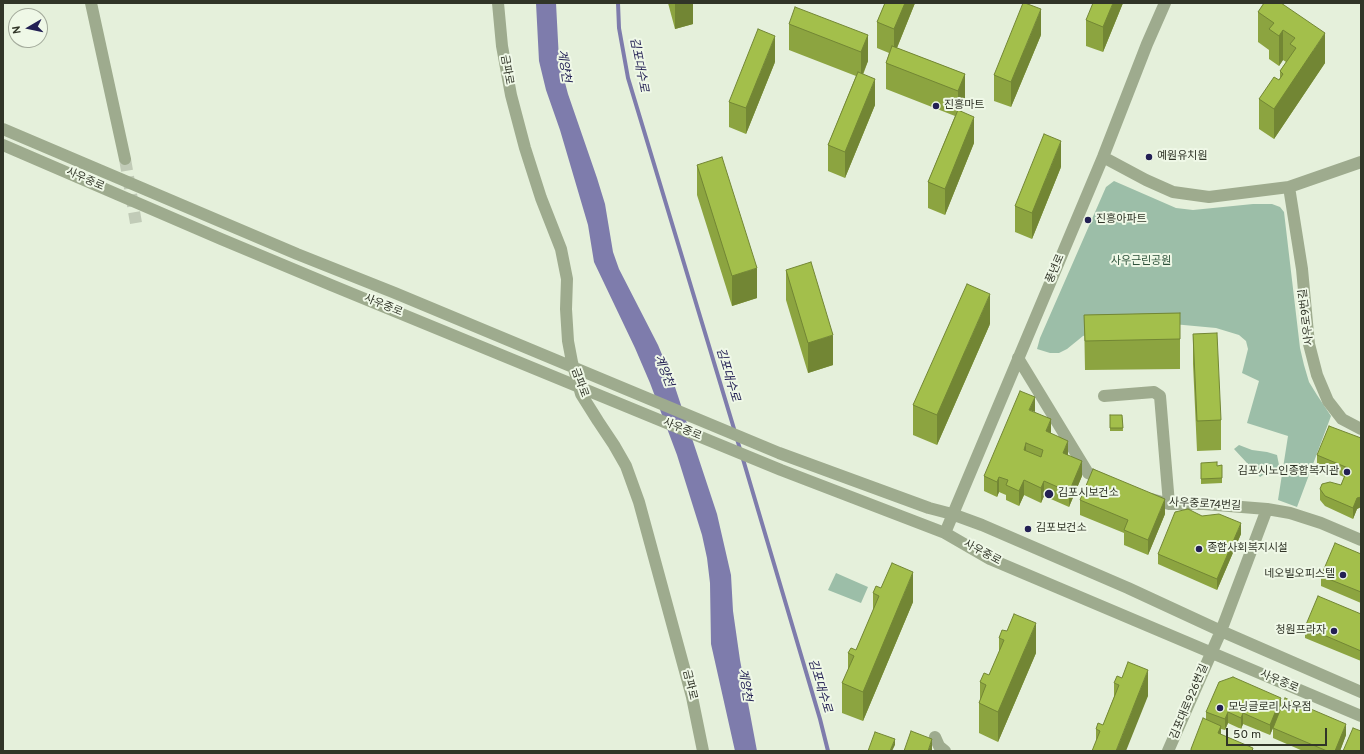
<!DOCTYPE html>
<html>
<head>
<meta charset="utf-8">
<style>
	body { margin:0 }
	#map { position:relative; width:1364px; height:754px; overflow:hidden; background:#e5f0db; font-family:Overpass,sans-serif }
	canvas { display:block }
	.frame { position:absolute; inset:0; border:4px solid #313528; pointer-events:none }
	.north { position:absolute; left:8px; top:8px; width:40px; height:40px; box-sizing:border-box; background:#eff8e7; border:1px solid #a3aa9b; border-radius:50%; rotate:261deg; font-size:11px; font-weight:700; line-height:16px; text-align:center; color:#313528 }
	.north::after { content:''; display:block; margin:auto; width:14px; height:18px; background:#232054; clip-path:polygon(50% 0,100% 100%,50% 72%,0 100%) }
	.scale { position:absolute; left:1226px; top:728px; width:101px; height:18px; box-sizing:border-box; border:2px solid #313528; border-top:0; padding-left:5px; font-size:12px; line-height:14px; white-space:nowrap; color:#313528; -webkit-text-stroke:3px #eff8e7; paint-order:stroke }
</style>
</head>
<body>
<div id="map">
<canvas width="1364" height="754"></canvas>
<div class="frame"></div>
<div class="north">N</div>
<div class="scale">50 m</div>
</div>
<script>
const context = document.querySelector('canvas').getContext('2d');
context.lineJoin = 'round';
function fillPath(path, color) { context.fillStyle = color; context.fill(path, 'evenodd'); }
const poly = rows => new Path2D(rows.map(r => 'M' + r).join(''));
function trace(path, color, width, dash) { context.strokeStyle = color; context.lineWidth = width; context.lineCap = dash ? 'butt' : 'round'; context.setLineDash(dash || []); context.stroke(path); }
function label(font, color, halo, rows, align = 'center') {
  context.font = font + ' Overpass,"Noto Sans KR",sans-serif'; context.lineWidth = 4; context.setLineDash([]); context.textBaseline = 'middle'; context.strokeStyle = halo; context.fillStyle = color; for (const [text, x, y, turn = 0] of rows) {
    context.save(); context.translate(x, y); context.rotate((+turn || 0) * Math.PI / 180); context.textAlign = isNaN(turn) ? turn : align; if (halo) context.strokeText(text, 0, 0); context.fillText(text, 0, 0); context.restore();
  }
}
fillPath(poly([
	[1114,181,1176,208,1193,210,1253,204,1272,204,1280,207,1284,212,1300,348,1304,365,1309,382,1317,395,1331,416,1297,507,1278,500,1288,436,1247,423,1259,381,1242,373,1248,349,1246,341,1239,335,1216,328,1162,323,1113,328,1083,336,1067,349,1059,353,1050,353,1037,349,1040,338,1106,187],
	[1239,445,1252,450,1267,452,1277,455,1279,465,1278,470,1274,473,1266,473,1260,477,1234,449],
	[836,573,868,587,861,603,828,590]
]), '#9cbea8');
fillPath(poly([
	[536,3,556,3,559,60,568,94,597,178,605,204,613,252,619,269,658,345,673,381,717,514,731,575,733,611,740,660,757,751,735,751,711,644,710,583,707,558,702,535,677,455,650,383,635,348,594,262,588,225,560,130,546,90,539,61]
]), '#7e7cac');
trace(poly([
	[618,3,619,28,628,78,735,432],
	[737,439,820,719,828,751]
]), '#7e7cac', 4);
trace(poly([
	[125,159,136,223]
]), '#c1cbb7', 12, [12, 6]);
trace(poly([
	[91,3,125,159],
	[498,3,502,46,511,95,525,148,541,198,561,249,567,279,566,309,568,341,572,362,581,394,598,421,614,445,626,466,639,502,692,697,703,751],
	[3,129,297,254,395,293,779,453,929,508,952,514,982,525,1128,588,1221,631,1361,692],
	[3,145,221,239,331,285,781,470,945,533,990,559,1361,716],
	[1103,157,1146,180,1173,192,1209,197,1289,187,1361,162],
	[1289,187,1302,269,1309,344,1317,375,1328,401,1342,419,1361,429],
	[1018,358,1088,473,1106,481],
	[1104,396,1154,392,1160,396,1169,504],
	[1151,499,1169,504,1204,504,1267,509,1290,513,1321,523,1361,540],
	[945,533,1103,157,1147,44,1165,3],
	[935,737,939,746,945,751],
	[1168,751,1221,631,1267,509]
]), '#9eab8e', 12);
fillPath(poly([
	[668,3,693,3,693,24,675,29],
	[885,3,915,3,897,48,965,74,965,100,961,111,974,143,945,215,928,208,928,182,955,116,886,89,886,63,889,53,877,48,877,22],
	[1123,3,1103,52,1086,46,1086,20],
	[1264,3,1325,63,1274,139,1259,129,1259,99,1279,80,1280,78,1280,71,1286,62,1283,60,1279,66,1269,59,1269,50,1258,42,1258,12],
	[789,24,868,35,868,61,863,75,875,105,845,178,828,171,828,145,856,76,789,50],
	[1041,35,1011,107,994,101,994,75],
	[775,62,746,134,729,127,729,102],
	[697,165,757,298,732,306,697,195],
	[1061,167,1032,239,1015,232,1015,206],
	[786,270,833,365,808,373,786,300],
	[1180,313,1180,369,1085,370,1084,315],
	[990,324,937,445,913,435,913,405],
	[1193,334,1221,420,1221,450,1197,451,1193,364],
	[1035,412,1068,455,1082,476,1069,507,1044,496,1041,503,1024,495,1019,506,1006,500,1006,495,999,492,997,497,984,491,984,476],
	[1110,415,1122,415,1123,431,1110,431],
	[1361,438,1361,507,1357,509,1353,519,1325,506,1320,500,1320,489,1341,485,1344,477,1317,465,1317,455],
	[1201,463,1217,466,1222,465,1222,483,1201,484],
	[1080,500,1165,514,1148,555,1124,545,1124,533,1080,515],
	[1202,516,1241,534,1217,590,1158,564,1158,554],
	[1361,554,1361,603,1321,586,1321,576],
	[873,593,913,602,863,721,842,713,842,683,848,670,848,653,856,650,873,611],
	[1361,614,1361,661,1305,638,1305,627],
	[999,638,1036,653,998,742,979,733,979,703,980,700,980,682,989,675,999,652],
	[1114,683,1148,696,1096,741,1096,729,1103,725,1114,697],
	[1281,708,1346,735,1340,751,1303,751,1273,738,1273,728,1270,735,1243,724,1241,729,1228,723,1225,730,1221,729,1221,735,1253,751,1191,751,1191,749,1206,719,1206,712]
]), '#8ca440');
fillPath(poly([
	[675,3,693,3,693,24,675,29],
	[905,3,915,3,894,55,894,29],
	[1113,3,1123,3,1103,52,1103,27],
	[1041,9,1041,35,1011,107,1011,82],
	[1283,30,1283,60,1279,66,1279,36],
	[1325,33,1325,63,1274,139,1274,109],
	[868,35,868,61,861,78,861,52],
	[775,36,775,62,746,134,746,108],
	[965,74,965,100,958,117,958,91],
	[875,79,875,105,845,178,845,152],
	[974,117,974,143,945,215,945,189],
	[1061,141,1061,167,1032,239,1032,213],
	[757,268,757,298,732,306,732,276],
	[990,294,990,324,937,445,937,415],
	[833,335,833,365,808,373,808,343],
	[1035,397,1035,412,1029,410],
	[1051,419,1051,434,1046,431],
	[1068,441,1068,456,1063,453],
	[1026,443,1026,458,1024,450],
	[1082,461,1082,476,1069,507,1069,492],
	[999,477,999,492,997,497,997,482],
	[1024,480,1024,495,1019,506,1019,491],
	[1044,481,1044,496,1041,503,1041,488],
	[1361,497,1361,507,1357,509,1353,519,1353,508,1357,498],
	[1165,499,1165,514,1148,555,1148,540],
	[1241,523,1241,534,1217,590,1217,579],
	[913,572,913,602,863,721,863,692],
	[1036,623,1036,653,998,742,998,712],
	[1148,670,1148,696,1126,751,1116,751],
	[1281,698,1281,709,1270,735,1270,725],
	[1228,712,1228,723,1225,730,1225,719],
	[1243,713,1243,724,1241,729,1241,718],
	[1346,724,1346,735,1340,751,1335,751],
	[1221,726,1221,736,1218,733],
	[895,739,895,745,892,751,890,751],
	[932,739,932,751,928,751]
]), '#728634');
const building = poly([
	[885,3,905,3,894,29,877,22,885,3],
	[1023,3,1025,3,1041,9,1011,82,994,75,1023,3],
	[1093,3,1113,3,1103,27,1086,20,1093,3],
	[1264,3,1281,3,1325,33,1274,109,1259,99,1274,77,1279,80,1283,74,1280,71,1296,48,1290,44,1295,38,1283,30,1279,36,1269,29,1274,23,1258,12,1264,3],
	[795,7,868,35,861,52,789,24,795,7],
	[758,29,775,36,746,108,729,102,758,29],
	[892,46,965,74,958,91,886,63,892,46],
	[858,72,875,79,845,152,828,145,858,72],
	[958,110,974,117,945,189,928,182,958,110],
	[1044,134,1061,141,1032,213,1015,206,1044,134],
	[722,157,757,268,732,276,697,165,722,157],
	[811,262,833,335,808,343,786,270,811,262],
	[967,284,990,294,937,415,913,405,967,284],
	[1180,313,1180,339,1085,341,1084,315,1180,313],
	[1217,333,1221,420,1197,421,1193,334,1217,333],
	[1020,391,1035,397,1029,410,1051,419,1046,431,1068,441,1063,453,1082,461,1069,492,1044,481,1041,488,1024,480,1019,491,1006,485,1008,480,999,477,997,482,984,476,1020,391],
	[1026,443,1043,450,1041,457,1024,450,1026,443],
	[1110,415,1122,415,1123,428,1110,428,1110,415],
	[1329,426,1361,438,1361,497,1357,498,1353,508,1325,496,1320,489,1322,484,1330,482,1341,485,1348,468,1317,455,1329,426],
	[1217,462,1217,466,1222,465,1222,478,1201,479,1201,463,1217,462],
	[1093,469,1165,499,1148,540,1124,530,1128,520,1080,500,1093,469],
	[1188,509,1202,516,1219,514,1241,523,1217,579,1158,554,1175,512,1188,509],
	[1335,543,1361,554,1361,592,1321,576,1335,543],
	[892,563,913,572,863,692,842,683,854,656,848,653,851,648,856,650,879,596,873,593,876,586,881,588,892,563],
	[1318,596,1361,614,1361,651,1305,627,1318,596],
	[1014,614,1036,623,998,712,979,703,986,685,980,682,984,673,989,675,1004,640,999,638,1002,630,1007,631,1014,614],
	[1128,662,1148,670,1116,751,1092,751,1100,731,1096,729,1098,723,1103,725,1119,685,1114,683,1117,676,1122,678,1128,662],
	[1233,677,1281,698,1270,725,1243,713,1241,718,1228,712,1225,719,1206,712,1219,682,1233,677],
	[1285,698,1346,724,1335,751,1327,751,1273,728,1285,698],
	[1203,718,1221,726,1218,733,1253,748,1252,751,1191,751,1191,749,1203,718],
	[1353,728,1361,731,1361,751,1343,751,1353,728],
	[911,731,932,739,928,751,904,751,911,731],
	[875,732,895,739,890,751,868,751,875,732]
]);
fillPath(building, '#a3bf4b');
trace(building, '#728634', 1);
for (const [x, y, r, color] of [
	[936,106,4,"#232054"],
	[1149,157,4,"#232054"],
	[1088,220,4,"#232054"],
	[1347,472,4,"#232054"],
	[1049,494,5,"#232054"],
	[1028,529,4,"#232054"],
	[1199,549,4,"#232054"],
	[1343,575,4,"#232054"],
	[1334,631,4,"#232054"],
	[1220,708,4,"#232054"]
]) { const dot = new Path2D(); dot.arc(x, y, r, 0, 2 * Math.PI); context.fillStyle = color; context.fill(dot); trace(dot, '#eff8e7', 1.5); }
label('11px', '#313528', '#eff8e7', [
	["금파로",506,70,80],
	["사우중로",85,180,24],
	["풍년로",1056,269,-67],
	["사우중로",383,306,22],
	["사우로9번길",1307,317,-97],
	["금파로",579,383,70],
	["사우중로",682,430,22],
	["사우중로74번길",1205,505,3],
	["사우중로",982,553,28],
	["사우중로",1279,682,23],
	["금파로",689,685,76],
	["김포대로926번길",1190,702,-67]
]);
label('11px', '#313528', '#eff8e7', [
	["진흥마트",944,106],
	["예원유치원",1157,157],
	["진흥아파트",1096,220],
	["김포시노인종합복지관",1339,472,"right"],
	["김포시보건소",1058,494],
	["김포보건소",1036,529],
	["종합사회복지시설",1207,549],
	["네오빌오피스텔",1335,575,"right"],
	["청원프라자",1326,631,"right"],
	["모닝글로리 사우점",1228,708]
], 'left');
label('11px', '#2d523a', '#eff8e7', [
	["사우근린공원",1141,262]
]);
label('italic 12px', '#232054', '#eff8e7', [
	["김포대수로",638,65,79],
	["계양천",563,66,82],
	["계양천",663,371,69],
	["김포대수로",727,375,73],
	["계양천",744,685,82],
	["김포대수로",819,686,73]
]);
</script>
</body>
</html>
